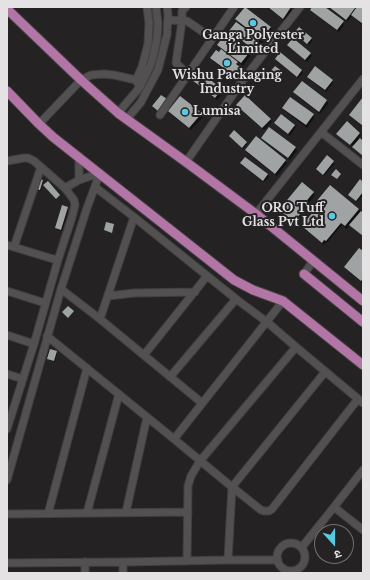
<!DOCTYPE html>
<html>
<head>
<meta charset="utf-8">
<style>
	body { margin:0 }
	#map { position:relative; width:370px; height:580px; overflow:hidden; background:#252224; font-family:"Libre Baskerville","Noto Sans Devanagari",serif }
	canvas { display:block }
	.frame { position:absolute; inset:0; border:8px solid #e4e2e3; pointer-events:none }
	.north { position:absolute; left:314px; top:524px; width:40px; height:40px; box-sizing:border-box; background:#252224; border:1px solid #716f70; border-radius:50%; rotate:159deg; font-size:11px; font-weight:700; line-height:16px; text-align:center; color:#e4e2e3 }
	.north::after { content:''; display:block; margin:auto; width:14px; height:18px; background:#57c9e2; clip-path:polygon(50% 0,100% 100%,50% 72%,0 100%) }
</style>
</head>
<body>
<div id="map">
<canvas width="370" height="580"></canvas>
<div class="frame"></div>
<div class="north">उ</div>
</div>
<script>
const context = document.querySelector('canvas').getContext('2d');
context.lineJoin = 'round';
function fillPath(path, color) { context.fillStyle = color; context.fill(path, 'evenodd'); }
const poly = rows => new Path2D(rows.map(r => 'M' + r).join(''));
function trace(path, color, width, dash) { context.strokeStyle = color; context.lineWidth = width; context.lineCap = dash ? 'butt' : 'round'; context.setLineDash(dash || []); context.stroke(path); }
function label(font, color, halo, rows, align = 'center') {
  context.font = font + ' "Libre Baskerville",serif'; context.lineWidth = 4; context.setLineDash([]); context.textBaseline = 'middle'; context.strokeStyle = halo; context.fillStyle = color; for (const [text, x, y, turn = 0] of rows) {
    context.save(); context.translate(x, y); context.rotate((+turn || 0) * Math.PI / 180); context.textAlign = isNaN(turn) ? turn : align; if (halo) context.strokeText(text, 0, 0); context.fillText(text, 0, 0); context.restore();
  }
}
fillPath(poly([
	[267,7,289,7,292,11,285,21],
	[313,7,323,7,343,22,344,25,339,32,313,12,311,10],
	[328,7,352,7,355,11,358,7,363,7,363,25,354,18,352,16,347,22],
	[237,20,270,27,272,30,255,51,232,34,230,32,240,25],
	[295,33,311,38,313,40,309,45,296,35],
	[293,39,310,54,312,56,307,62,290,47,288,45],
	[218,45,249,53,250,56,243,66,235,59,239,66,238,67,243,71,245,74,239,81,213,61,211,58,219,53,222,50],
	[280,54,301,71,303,73,298,78,277,61],
	[309,79,332,81,333,83,326,92],
	[193,80,221,90,223,93,217,100,195,83],
	[302,82,327,101,328,104,320,114,296,95,294,92],
	[363,99,363,127,352,118,350,116],
	[237,105,270,119,272,122,264,130,239,108],
	[283,108,313,115,314,118,307,128,285,111],
	[169,111,201,114,203,117,191,130,171,114],
	[275,124,295,125,296,127,290,136,276,125],
	[270,129,296,148,297,151,290,160,264,141,263,138],
	[360,133,361,135,358,138,363,142,363,156,354,149,352,145,351,146,339,136],
	[231,138,246,143,247,144,243,149],
	[246,150,285,161,287,163,277,176,247,153],
	[246,158,268,175,269,177,264,182,242,165,241,164],
	[333,162,334,164,324,176,317,169],
	[42,181,43,182,41,191,37,190,37,189],
	[363,183,363,195,357,202,349,195],
	[313,193,315,195,299,215,301,218,295,225,281,214,279,211],
	[316,203,359,209,363,215,363,236,352,227,350,224,347,229,342,225,327,243,326,242,324,245,306,230,304,227,319,207],
	[67,208,68,210,62,231,57,230,56,228],
	[363,252,363,283,347,270,345,268],
	[57,352,57,353,55,362,49,360,48,359]
]), '#0007');
fillPath(poly([
	[245,7,271,27,261,39,235,19],
	[268,7,291,7,283,19],
	[312,7,325,7,344,21,337,30,310,10],
	[329,7,353,7,355,8,346,20],
	[357,7,363,7,363,24,351,15],
	[236,22,260,39,253,49,229,31],
	[299,27,312,38,307,44,294,33],
	[226,33,247,49,246,50,249,53,241,63,217,45],
	[293,38,311,53,305,60,287,45],
	[221,49,238,62,236,64,244,70,237,78,210,58,216,50,219,52],
	[280,52,302,70,297,77,275,59],
	[275,66,283,72,277,80,269,73],
	[315,66,333,80,325,90,307,77],
	[199,71,222,89,215,98,192,80],
	[302,81,327,100,319,112,293,92],
	[161,95,167,99,158,111,152,106],
	[245,95,271,119,262,128,236,105],
	[180,96,202,113,189,128,168,111],
	[290,97,314,114,306,125,282,108],
	[363,97,363,126,349,115],
	[281,114,295,125,288,134,274,123],
	[347,121,360,133,350,145,336,134],
	[269,127,296,147,288,158,261,138],
	[234,130,247,142,242,148,229,136],
	[256,136,286,160,275,174,245,150],
	[360,138,363,141,363,156,352,147],
	[327,155,334,161,323,175,316,169],
	[245,157,268,174,263,181,240,163],
	[336,169,341,174,337,179,331,175],
	[38,179,43,180,40,190,36,189],
	[360,179,363,182,363,192,356,201,348,195],
	[48,181,60,195,56,199,43,185],
	[302,182,314,192,297,212,300,214,293,223,278,211],
	[330,185,359,209,345,226,341,223,326,241,324,240,322,243,303,227,305,224,304,223,318,206,315,203],
	[62,205,68,207,61,230,55,228],
	[361,211,363,213,363,236,349,225],
	[106,222,114,224,112,233,104,230],
	[359,248,363,251,363,278,361,281,344,267],
	[68,306,74,311,68,318,62,312],
	[50,349,57,351,54,361,47,359]
]), '#9fa3a4');
const minor = poly([
	[186,7,182,11,182,21,176,63,188,74],
	[168,20,187,21,212,38],
	[138,84,136,80,142,67,148,44,149,23,147,7],
	[118,113,140,87,151,64,153,57,157,38,158,23,156,7],
	[160,115,234,7],
	[126,120,141,102,158,70,167,35,168,14,167,7],
	[39,124,81,80,91,75,104,74,114,75,136,80],
	[321,132,363,165],
	[79,156,79,180],
	[7,161,24,158,28,158,34,161,65,188,74,200,75,205,72,217,58,260,34,344,7,429],
	[186,162,243,80,300,7],
	[95,187,134,217],
	[65,188,79,180,100,173],
	[256,214,363,79],
	[15,244,41,167],
	[7,245,50,258,58,260],
	[304,274,313,261],
	[61,289,100,319,202,403],
	[7,291,45,303],
	[108,296,134,293,195,292],
	[100,319,134,217,236,299,267,322,296,347,363,403],
	[7,335,34,344],
	[47,336,174,439,232,487,261,510,264,511,269,511,272,509,358,399],
	[144,355,207,276],
	[7,374,23,379],
	[170,377,236,299],
	[174,439,283,301],
	[363,470,334,507,363,530],
	[7,480,61,289,87,208,100,173],
	[126,512,147,417],
	[87,513,119,394],
	[7,514,188,512],
	[48,514,87,368],
	'277 557a14 14 0 1 1 28 0a14 14 0 1 1-28 0Z',
	[302,547,334,507],
	[228,560,232,487,325,372],
	[187,561,188,486,191,476,200,461,296,347],
	[123,562,123,573],
	[7,563,123,562,228,560,278,560],
	[85,573,85,562]
]);
const major = poly([
	[7,9,81,80,118,113,186,162,256,214,363,301],
	[7,91,39,124,53,137,234,280,253,290,283,301,363,365],
	[304,274,363,322]
]);
trace(minor, '#413f40', 9);
trace(major, '#413f40', 11);
trace(minor, '#535052', 7);
trace(major, '#b375a5', 9);
for (const [x, y, r, color] of [
	[253,23,4,"#57c9e2"],
	[227,63,4,"#57c9e2"],
	[185,112,4,"#57c9e2"],
	[332,216,4,"#57c9e2"]
]) { const dot = new Path2D(); dot.arc(x, y, r, 0, 2 * Math.PI); context.fillStyle = color; context.fill(dot); trace(dot, '#252224', 1.5); }
label('bold 12px', '#e4e2e3', '#252224', [
	["Ganga Polyester",253,36],
	["Limited",253,50],
	["Wishu Packaging",227,76],
	["Industry",227,90],
	["Lumisa",193,112,"left"],
	["ORO Tuff",324,209,"right"],
	["Glass Pvt Ltd",324,223,"right"]
]);
</script>
</body>
</html>
